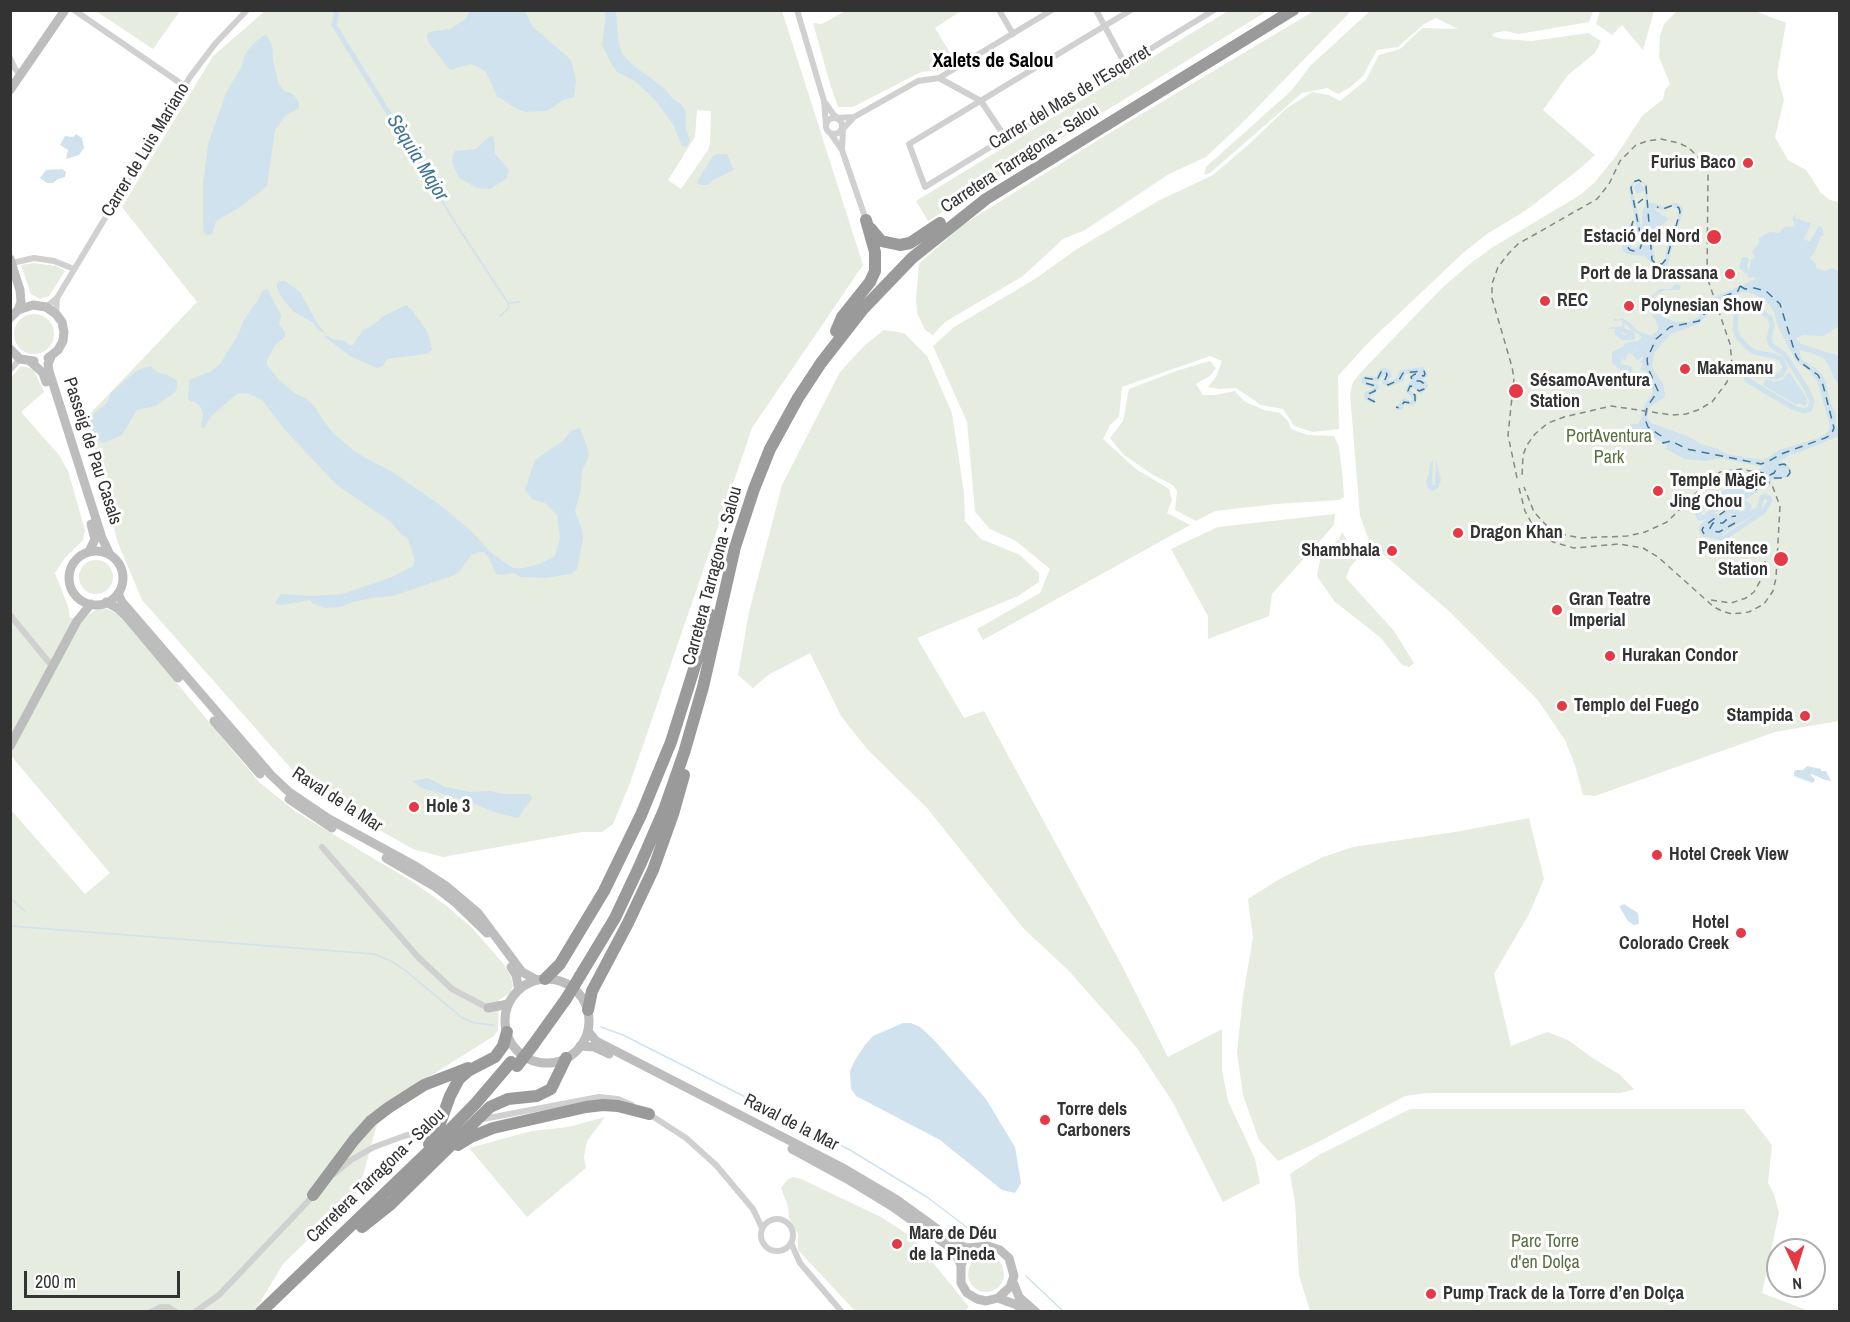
<!DOCTYPE html>
<html>
<head>
<meta charset="utf-8">
<style>
	body { margin:0 }
	#map { position:relative; width:1850px; height:1322px; overflow:hidden; background:#fff; font-family:"Archivo Narrow",sans-serif }
	canvas { display:block }
	.frame { position:absolute; inset:0; border:12px solid #333; pointer-events:none }
	.north { position:absolute; left:1766px; top:1238px; width:60px; height:60px; box-sizing:border-box; background:#fff; border:2px solid #adadad; border-radius:50%; rotate:176deg; font-size:16px; font-weight:700; line-height:24px; text-align:center; color:#333 }
	.north::after { content:''; display:block; margin:auto; width:21px; height:27px; background:#e63946; clip-path:polygon(50% 0,100% 100%,50% 72%,0 100%) }
	.scale { position:absolute; left:24px; top:1271px; width:156px; height:27px; box-sizing:border-box; border:3px solid #333; border-top:0; padding-left:8px; font-size:18px; line-height:21px; white-space:nowrap; color:#333; -webkit-text-stroke:4px #fff; paint-order:stroke }
</style>
</head>
<body>
<div id="map">
<canvas width="1850" height="1322"></canvas>
<div class="frame"></div>
<div class="north">N</div>
<div class="scale">200 m</div>
</div>
<script>
const context = document.querySelector('canvas').getContext('2d');
context.lineJoin = 'round';
function fillPath(path, color) { context.fillStyle = color; context.fill(path, 'evenodd'); }
const poly = rows => new Path2D(rows.map(r => 'M' + r).join(''));
function trace(path, color, width, dash) { context.strokeStyle = color; context.lineWidth = width; context.lineCap = dash ? 'butt' : 'round'; context.setLineDash(dash || []); context.stroke(path); }
function label(font, color, halo, rows, align = 'center') {
  context.font = font + ' "Archivo Narrow",sans-serif'; context.lineWidth = 6; context.setLineDash([]); context.textBaseline = 'middle'; context.strokeStyle = halo; context.fillStyle = color; for (const [text, x, y, turn = 0] of rows) {
    context.save(); context.translate(x, y); context.rotate((+turn || 0) * Math.PI / 180); context.textAlign = isNaN(turn) ? turn : align; if (halo) context.strokeText(text, 0, 0); context.fillText(text, 0, 0); context.restore();
  }
}
fillPath(poly([
	[1678,10,1755,11,1786,23,1777,74,1784,100,1775,137,1788,160,1806,170,1821,193,1830,200,1839,202,1839,721,1775,732,1595,796,1583,795,1575,765,1565,740,1537,699,1451,613,1374,546,1368,538,1360,516,1350,394,1353,382,1362,371,1442,288,1471,263,1493,247,1580,195,1594,183,1616,156,1642,116,1663,99,1665,90,1670,84,1659,57,1660,36,1664,24],
	[96,11,180,11,153,49],
	[265,11,782,11,863,265,752,428,630,783,613,824,602,832,582,832,443,857,413,849,311,791,142,600,118,543,83,421,197,302,122,207,213,56],
	[697,110,711,111,710,143,708,150,681,189,668,180,695,137],
	[845,11,961,11,935,28,955,61,940,70,921,72,853,107,838,107,830,84,813,23,822,24],
	[1228,11,1267,11,928,221,916,201],
	[1314,11,1351,11,1243,122,1206,157,1169,174,1085,230,1063,239,1023,276,945,322,933,335,925,330,917,313,916,299,919,264,961,226,1103,137],
	[1370,11,1593,11,1589,22,1519,34,1505,31,1494,33,1492,36,1503,39,1532,41,1588,33,1601,41,1595,53,1568,75,1543,110,1595,155,1577,171,1525,211,1487,234,1463,253,1368,343,1338,376,1339,429,1313,432,1294,426,1283,409,1261,405,1236,388,1219,389,1208,387,1216,377,1222,361,1210,356,1122,387,1119,417,1110,425,1103,439,1136,469,1169,489,1172,500,1167,513,1190,525,983,640,977,629,1040,593,1050,569,1016,541,990,529,975,512,967,422,933,346,954,327,1035,279,1077,249,1160,200,1213,175,1247,146,1287,108,1312,92,1329,95,1340,101,1366,80,1379,55,1400,49,1422,28,1458,29,1436,18,1424,24,1398,47,1377,50,1363,76,1349,88,1338,94,1327,88,1302,93,1210,173,1204,175,1206,167,1292,90,1310,66],
	[1600,11,1654,11,1643,50,1622,25,1612,35,1596,24],
	[34,263,56,266,65,271,49,296,40,299,31,294,21,265],
	'14 334a20 20 0 1 1 40 0a20 20 0 1 1-40 0Z',
	[884,330,904,333,927,356,952,413,964,493,965,521,981,539,1020,555,1039,573,1039,582,1018,596,917,638,964,718,984,711,1121,964,1168,1057,1222,1029,1222,1070,1228,1101,1255,1159,1260,1183,1223,1202,1172,1101,1137,1048,1068,970,1024,929,927,808,867,749,841,716,810,653,768,675,753,688,738,675,749,612,782,485,840,372,865,345],
	[1210,361,1216,368,1210,376,1196,384,1203,395,1215,395,1235,391,1244,401,1264,410,1280,413,1288,421,1291,429,1308,435,1334,436,1339,447,1343,481,1344,497,1340,500,1276,504,1215,511,1196,521,1175,510,1177,491,1173,485,1153,475,1124,455,1110,438,1123,421,1129,389,1176,371],
	[21,366,33,369,44,392,21,412,59,455,68,471,85,530,83,540,64,559,55,573,68,606,70,618,83,619,101,606,121,616,259,782,296,812,413,882,448,907,472,928,503,963,511,977,513,986,510,993,499,1000,498,1030,494,1036,382,1106,359,1190,283,1264,255,1311,11,1311,11,810,85,894,110,873,12,757,11,759,10,379],
	[1335,514,1334,525,1272,594,1269,616,1208,639,1208,616,1171,549,1218,527],
	[1342,532,1358,558,1350,567,1346,578,1394,631,1414,663,1409,667,1402,665,1381,638,1334,601,1317,576,1321,555,1339,539],
	'79 577a17 17 0 1 1 34 0a17 17 0 1 1-34 0Z',
	[1529,818,1544,879,1529,914,1494,974,1511,1046,1547,1032,1568,1040,1594,1059,1619,1074,1634,1089,1621,1093,1427,1093,1405,1096,1316,1143,1278,1161,1259,1140,1243,1095,1237,1052,1243,996,1253,937,1248,899,1278,880,1323,857,1353,847,1461,831],
	[1410,1109,1744,1109,1772,1145,1768,1183,1774,1194,1779,1213,1762,1293,1809,1311,1310,1311,1299,1275,1295,1202,1290,1174,1319,1155],
	[605,1117,587,1141,584,1157,586,1168,527,1217,469,1148,532,1131,568,1127],
	[794,1177,801,1179,881,1217,913,1238,969,1307,963,1312,855,1311,798,1250,798,1234,789,1218,788,1206,781,1188,788,1179],
	'968 1274a18 18 0 1 1 36 0a18 18 0 1 1-36 0Z'
]), '#e6ecdf');
fillPath(poly([
	[470,11,525,11,533,27,571,60,576,81,574,97,563,100,547,111,526,112,517,109,497,96,486,72,478,67,471,64,450,70,428,42,427,35,429,32,450,29,466,19],
	[605,11,616,11,618,39,622,54,634,66,664,88,673,99,681,104,686,112,686,129,690,141,686,147,682,146,674,126,656,101,635,81,617,72,611,63,602,45,606,14],
	[266,34,272,45,273,61,278,82,283,90,294,95,299,103,299,108,285,116,275,130,267,186,243,205,216,221,212,234,206,235,203,231,203,184,208,145,214,127,226,93,242,66,245,54,254,43],
	[76,134,82,138,84,148,79,155,66,159,68,150,60,145,65,136,73,137],
	[490,136,494,137,495,154,509,170,506,179,490,189,477,188,459,178,452,163,452,156,455,151,476,149],
	[718,154,727,154,734,170,713,180,708,185,700,185,697,182,713,156],
	[62,169,66,172,65,177,58,179,53,183,47,183,40,178,46,170],
	[1639,179,1647,185,1648,203,1654,203,1664,207,1674,203,1679,204,1683,209,1667,266,1658,270,1656,279,1656,267,1645,256,1626,254,1622,250,1624,236,1632,221,1634,221,1632,230,1635,226,1636,230,1631,248,1637,248,1640,244,1629,189,1632,182],
	[1638,181,1642,182,1645,187,1644,188,1640,183,1637,183,1634,189,1637,194,1645,190,1646,205,1643,209,1642,223,1643,234,1632,188,1634,183],
	[1671,206,1679,209,1677,222,1672,238,1670,239,1667,248,1665,259,1662,263,1656,263,1654,261,1655,257,1653,250,1654,244,1659,242,1655,237,1656,230,1669,219,1658,212,1654,208,1663,210],
	[1796,213,1795,218,1811,223,1804,239,1810,242,1818,227,1820,226,1823,229,1823,236,1821,236,1815,251,1810,258,1816,264,1816,268,1825,271,1832,268,1839,271,1839,326,1823,336,1803,335,1796,338,1801,344,1839,356,1839,387,1825,359,1812,353,1799,350,1802,360,1817,369,1825,379,1830,402,1836,414,1836,425,1839,430,1839,436,1795,454,1790,453,1786,458,1779,461,1790,467,1791,472,1789,477,1772,480,1771,485,1754,489,1731,501,1725,490,1763,467,1720,458,1705,461,1685,459,1666,449,1667,446,1643,430,1647,434,1646,437,1631,431,1629,427,1632,424,1638,424,1642,418,1645,404,1652,395,1653,389,1646,371,1640,370,1643,364,1640,362,1644,358,1641,357,1638,361,1632,354,1639,347,1631,354,1628,353,1625,360,1622,359,1620,364,1631,366,1633,369,1630,375,1626,371,1621,371,1612,363,1612,352,1623,347,1626,343,1637,341,1642,338,1639,334,1631,330,1625,322,1624,328,1606,329,1612,327,1622,327,1622,320,1614,321,1614,318,1618,320,1622,318,1630,323,1637,331,1652,336,1658,330,1658,325,1648,307,1650,297,1660,289,1671,289,1674,285,1678,284,1681,287,1679,290,1664,290,1653,297,1652,299,1657,303,1656,311,1665,318,1676,322,1689,322,1699,317,1708,301,1715,297,1756,279,1755,277,1749,278,1747,276,1748,273,1746,274,1739,268,1742,257,1746,257,1749,259,1747,266,1749,272,1751,260,1755,258,1752,251,1759,243,1759,238,1770,232,1779,233,1786,226,1790,227,1794,226,1794,222,1792,219],
	[1743,292,1754,294,1767,302,1773,310,1779,329,1796,361,1809,371,1817,381,1830,425,1828,432,1819,438,1779,450,1768,458,1762,460,1727,454,1715,448,1703,445,1687,436,1651,423,1647,418,1649,407,1664,398,1665,394,1663,384,1652,367,1654,353,1671,334,1698,324,1719,303],
	[279,281,285,281,300,292,317,323,326,334,317,329,314,323,294,312,282,298,277,288,277,284],
	[267,289,281,315,279,324,285,332,285,337,275,345,267,360,267,365,278,379,294,393,305,398,313,405,331,431,355,452,394,473,441,506,472,532,491,553,513,568,524,568,537,565,555,556,560,538,557,515,545,503,532,499,525,490,535,460,564,440,570,432,580,428,589,453,588,459,582,470,581,490,575,511,582,530,583,539,577,569,571,574,545,578,521,577,514,573,501,575,496,574,488,556,484,552,478,552,471,555,459,572,452,576,393,596,371,598,353,602,341,607,325,608,312,603,310,600,289,604,280,605,275,603,281,594,313,596,342,594,392,577,413,566,415,561,408,539,401,534,391,522,337,485,285,430,262,400,247,393,237,394,212,415,204,428,201,427,203,415,201,408,197,403,188,400,189,380,210,372,220,364,238,335,244,320,260,297,262,291],
	[406,305,412,310,428,333,432,350,426,354,392,358,386,360,383,366,377,368,350,356,325,337,328,336,332,339,344,341,350,345,353,345,363,330,373,325,384,316],
	[151,366,158,373,168,375,177,381,177,389,173,394,155,406,137,410,122,435,103,443,99,440,93,433,91,420,94,413,107,403,111,393,131,375,140,369],
	[1423,367,1428,375,1427,377,1422,379,1427,383,1428,387,1421,394,1413,388,1410,389,1418,397,1415,404,1409,406,1405,404,1402,410,1395,410,1401,400,1405,398,1410,401,1413,399,1405,390,1411,381,1409,378,1411,373,1405,374,1403,381,1389,387,1382,383,1385,374,1377,382,1367,379,1367,382,1378,384,1379,387,1376,392,1371,396,1371,398,1375,399,1374,404,1364,399,1365,392,1373,389,1361,383,1362,378,1365,376,1376,377,1380,369,1385,368,1390,371,1392,377,1388,379,1389,382,1397,378,1400,370],
	[1789,372,1806,397,1807,403,1805,406,1799,403,1797,405,1763,385,1766,379,1774,382,1782,380],
	[1433,460,1432,485,1435,485,1436,460,1441,480,1438,488,1432,491,1428,488,1426,482,1429,473,1430,464],
	[1727,510,1728,514,1739,517,1741,522,1721,535,1700,534,1699,526,1710,516,1715,513,1718,515],
	[1807,766,1821,769,1821,771,1826,771,1831,781,1825,780,1812,774,1810,774,1815,780,1813,783,1794,776,1794,772,1796,770,1803,770],
	[428,778,445,787,470,792,491,791,505,794,530,794,532,798,518,818,494,812,468,801,421,788,413,781],
	[1624,904,1638,913,1639,924,1634,925,1628,921,1620,908,1620,906],
	[903,1023,911,1023,920,1027,935,1041,986,1099,1015,1147,1021,1183,1015,1193,1002,1190,940,1140,856,1096,851,1089,850,1071,855,1060,865,1045,873,1036]
]), '#cfe2ee');
trace(poly([
	[391,117,456,224,508,303,509,308,500,316],
	[509,303,520,302],
	[10,898,25,911],
	[10,926,374,954,391,961,406,971,461,1017,474,1023,493,1025],
	[601,1027,623,1035,850,1150,927,1197,977,1235],
	[1026,1276,1064,1312]
]), '#cfe2ee', 1.5);
trace(poly([
	[337,10,334,25,391,117],
	[1746,308,1760,311,1770,318,1772,325,1769,339,1771,345,1785,355,1806,388,1812,401,1810,409,1803,411,1794,408,1747,380,1746,373,1751,367,1755,367,1769,376,1776,377,1782,374,1785,367,1781,359,1774,356,1754,352,1746,346,1738,337,1735,329,1736,316,1739,310,1746,308],
	[1620,329,1632,334,1633,337,1624,338,1617,333,1617,330,1620,329],
	[1733,496,1705,517,1700,518,1698,515,1700,509,1729,490,1735,499,1729,507,1730,511,1736,512,1742,503,1747,504,1749,507,1747,512,1736,516],
	[1737,503,1755,490],
	[1704,534,1724,538,1763,512,1770,501,1769,498,1766,496,1762,497,1759,509,1736,522]
]), '#cfe2ee', 5);
trace(poly([
	[1638,203,1643,199],
	[1633,221,1626,245,1630,250,1634,251,1640,249,1642,243,1631,188,1633,182,1639,180,1646,186,1652,260,1656,264,1662,264,1667,258,1680,212,1679,208,1674,205,1663,209,1657,207],
	[1740,286,1745,289,1754,288,1766,291,1780,304,1796,356,1800,362,1818,375,1823,385,1834,428,1831,435,1825,438,1781,454,1769,461,1761,464,1687,449,1671,441,1663,443,1661,436,1648,427,1645,419,1647,407,1658,391,1648,368,1647,359,1656,339,1670,327,1699,321,1712,304,1722,297,1738,291,1740,286],
	[1375,402,1367,398,1368,394,1375,391,1376,386,1365,383,1365,378,1377,380,1381,372,1386,371,1387,375,1384,382,1388,385,1399,380,1403,373,1424,371,1425,374,1424,376,1415,374,1411,377,1413,381,1420,381,1425,384,1424,389,1419,391,1414,387,1410,386,1408,391,1415,395,1415,401,1412,403,1404,402,1400,408,1396,407],
	[1749,485,1755,481,1759,472,1770,475,1774,473,1779,465,1784,464,1789,467,1790,473,1786,478,1774,478,1755,490],
	[1735,523,1719,532,1712,531,1710,528,1713,523,1723,523,1729,517,1736,516],
	[1704,534,1702,530,1704,526,1725,511]
]), '#3f7597', 1.5, [8, 6]);
trace(poly([
	[74,10,186,87],
	[797,10,824,101],
	[999,10,1013,34],
	[1096,10,1125,64],
	[1131,10,909,144,925,187,1214,10],
	[10,58,15,69,21,75],
	[939,78,1052,10],
	[854,117,918,81,939,78,981,101,1005,137],
	'826 126a8 8 0 1 1 16 0a8 8 0 1 1-16 0Z',
	[836,118,854,117,843,129],
	[826,125,824,101,833,114,839,119],
	[831,134,842,150,843,128],
	[842,150,866,220],
	[12,263,34,258,54,261,74,269],
	[57,298,190,77,215,44,247,10],
	[46,307,57,298,56,314],
	[10,370,20,359],
	[10,615,52,666],
	[322,847,418,957,452,989,488,1008],
	[649,1114,686,1138,716,1165,753,1209,762,1228],
	[483,1119,599,1097,618,1099,632,1105],
	[334,1174,351,1160,374,1147,404,1136,433,1129],
	'761 1235a16 16 0 1 1 32 0a16 16 0 1 1-32 0Z',
	[791,1243,800,1263,842,1312],
	[151,1312,161,1307,168,1307,176,1312],
	[195,1312,219,1295,315,1194]
]), '#d0d0d0', 6);
trace(poly([
	[10,90,65,10],
	[10,259,20,290,21,302,18,310],
	[10,318,18,310,33,305,46,307,56,314,62,322,64,332,63,341,58,350,48,358],
	[10,349,20,359,34,361],
	[51,357,48,364,49,371,102,538,110,555],
	[30,361,43,373,46,382],
	'69 578a27 27 0 1 1 54 0a27 27 0 1 1-54 0Z',
	[89,552,95,539,91,524],
	[118,593,122,602,271,775,289,792,329,819,417,867,446,886,478,913,522,972,537,980],
	[106,602,117,608,126,616,178,678],
	[214,721,260,774],
	[10,746,77,621,91,604],
	[289,799,332,828],
	[386,858,434,886,456,903,487,933],
	[511,967,516,975,519,990],
	'505 1021a42 42 0 1 1 84 0a42 42 0 1 1-84 0Z',
	[488,1008,508,1004],
	[588,1031,596,1041,841,1167,897,1200,959,1245,967,1248,988,1246,1000,1250,1009,1258,1014,1276,1010,1287,998,1298,986,1301,977,1299,967,1293,961,1283,961,1265,966,1255,976,1248],
	[580,1046,594,1047,609,1054],
	[792,1149,847,1179,893,1207,954,1250,961,1265],
	[1013,1282,1019,1297,1036,1312],
	[998,1298,1017,1305,1024,1312]
]), '#bdbdbd', 9);
trace(poly([
	[870,228,881,241,900,245,910,243,940,223],
	[836,331,842,317,870,282,875,271,875,252,866,220],
	[580,976,615,918,640,865,664,810,684,753,703,687,735,547,754,489,770,449,798,398,821,363,863,309,912,258,986,199,1293,10],
	[545,979,560,964,604,891,641,815,671,742,711,615],
	[588,1010,592,991,628,923,653,870,673,814,684,775],
	[533,1045,566,999],
	[429,1144,437,1132,450,1096,459,1079,468,1071,495,1057,503,1046,507,1032],
	[458,1145,471,1137,493,1128,586,1107,603,1105,618,1106,649,1114],
	[313,1195,354,1140,371,1121,388,1108,424,1085,468,1068],
	[362,1227,391,1204,490,1107,508,1099,537,1096,551,1089,566,1058],
	[261,1312,433,1147,476,1103,511,1062]
]), '#9a9a9a', 12);
trace(poly([
	[1517,478,1508,435,1514,378,1512,367,1492,298,1492,284,1498,267,1509,253,1518,244,1597,199,1609,184,1620,161,1636,145,1647,141,1661,139,1679,143,1689,148,1698,157,1708,175,1707,277,1730,344,1732,363,1727,382,1712,402,1698,410,1686,414,1672,415,1611,406,1564,417,1548,423,1535,434,1527,445,1523,455,1522,477],
	[1519,488,1525,511,1531,522,1539,532,1553,542,1574,548,1619,544,1643,548,1658,557,1714,607,1722,611,1732,614,1749,612,1764,604,1773,591,1776,578,1780,506,1772,485,1755,472,1741,469,1720,472,1707,482,1667,522,1645,532,1627,536,1581,538,1560,534,1546,525,1534,512,1524,487],
	[1711,600,1731,603,1746,598,1754,592,1764,574,1766,551]
]), '#888', 1.5, [6, 4.5]);
trace(poly([
	[566,999,580,976],
	[517,1066,533,1045]
]), '#9a9a9a', 12);
for (const [x, y, r, color] of [
	[1748,163,6,"#e63946"],
	[1714,237,8,"#e63946"],
	[1730,274,6,"#e63946"],
	[1545,301,6,"#e63946"],
	[1629,306,6,"#e63946"],
	[1685,369,6,"#e63946"],
	[1516,391,8,"#e63946"],
	[1658,491,6,"#e63946"],
	[1458,533,6,"#e63946"],
	[1392,551,6,"#e63946"],
	[1781,559,8,"#e63946"],
	[1557,610,6,"#e63946"],
	[1610,656,6,"#e63946"],
	[1562,706,6,"#e63946"],
	[1805,716,6,"#e63946"],
	[414,807,6,"#e63946"],
	[1657,855,6,"#e63946"],
	[1741,933,6,"#e63946"],
	[1045,1120,6,"#e63946"],
	[897,1244,6,"#e63946"],
	[1431,1294,6,"#e63946"]
]) { const dot = new Path2D(); dot.arc(x, y, r, 0, 2 * Math.PI); context.fillStyle = color; context.fill(dot); trace(dot, '#fff', 2); }
label('18px', '#333', '#fff', [
	["Carrer del Mas de l'Esqerret",1070,98,-31],
	["Carrer de Luis Mariano",146,150,-59],
	["Carretera Tarragona - Salou",1020,159,-33],
	["Passeig de Pau Casals",92,451,72],
	["Carretera Tarragona - Salou",713,576,-75],
	["Raval de la Mar",337,800,33],
	["Raval de la Mar",791,1123,27],
	["Carretera Tarragona - Salou",376,1176,-44]
]);
label('bold 18px', '#333', '#fff', [
	["Furius Baco",1736,163,"right"],
	["Estació del Nord",1700,237,"right"],
	["Port de la Drassana",1718,274,"right"],
	["REC",1557,301],
	["Polynesian Show",1641,306],
	["Makamanu",1697,369],
	["SésamoAventura",1530,381],
	["Station",1530,402],
	["Temple Màgic",1670,481],
	["Jing Chou",1670,502],
	["Dragon Khan",1470,533],
	["Penitence",1768,549,"right"],
	["Station",1768,570,"right"],
	["Shambhala",1380,551,"right"],
	["Gran Teatre",1569,600],
	["Imperial",1569,621],
	["Hurakan Condor",1622,656],
	["Templo del Fuego",1574,706],
	["Stampida",1793,716,"right"],
	["Hole 3",426,807],
	["Hotel Creek View",1669,855],
	["Hotel",1729,923,"right"],
	["Colorado Creek",1729,944,"right"],
	["Torre dels",1057,1110],
	["Carboners",1057,1131],
	["Mare de Déu",909,1234],
	["de la Pineda",909,1255],
	["Pump Track de la Torre d’en Dolça",1443,1294]
], 'left');
label('18px', '#56703f', '#fff', [
	["PortAventura",1609,437],
	["Park",1609,458],
	["Parc Torre",1545,1242],
	["d'en Dolça",1545,1263]
]);
label('bold 20px', '#000', '#fff', [
	["Xalets de Salou",993,62]
]);
label('italic 20px', '#3f7597', '#fff', [
	["Sèquia Major",417,158,58]
]);
</script>
</body>
</html>
